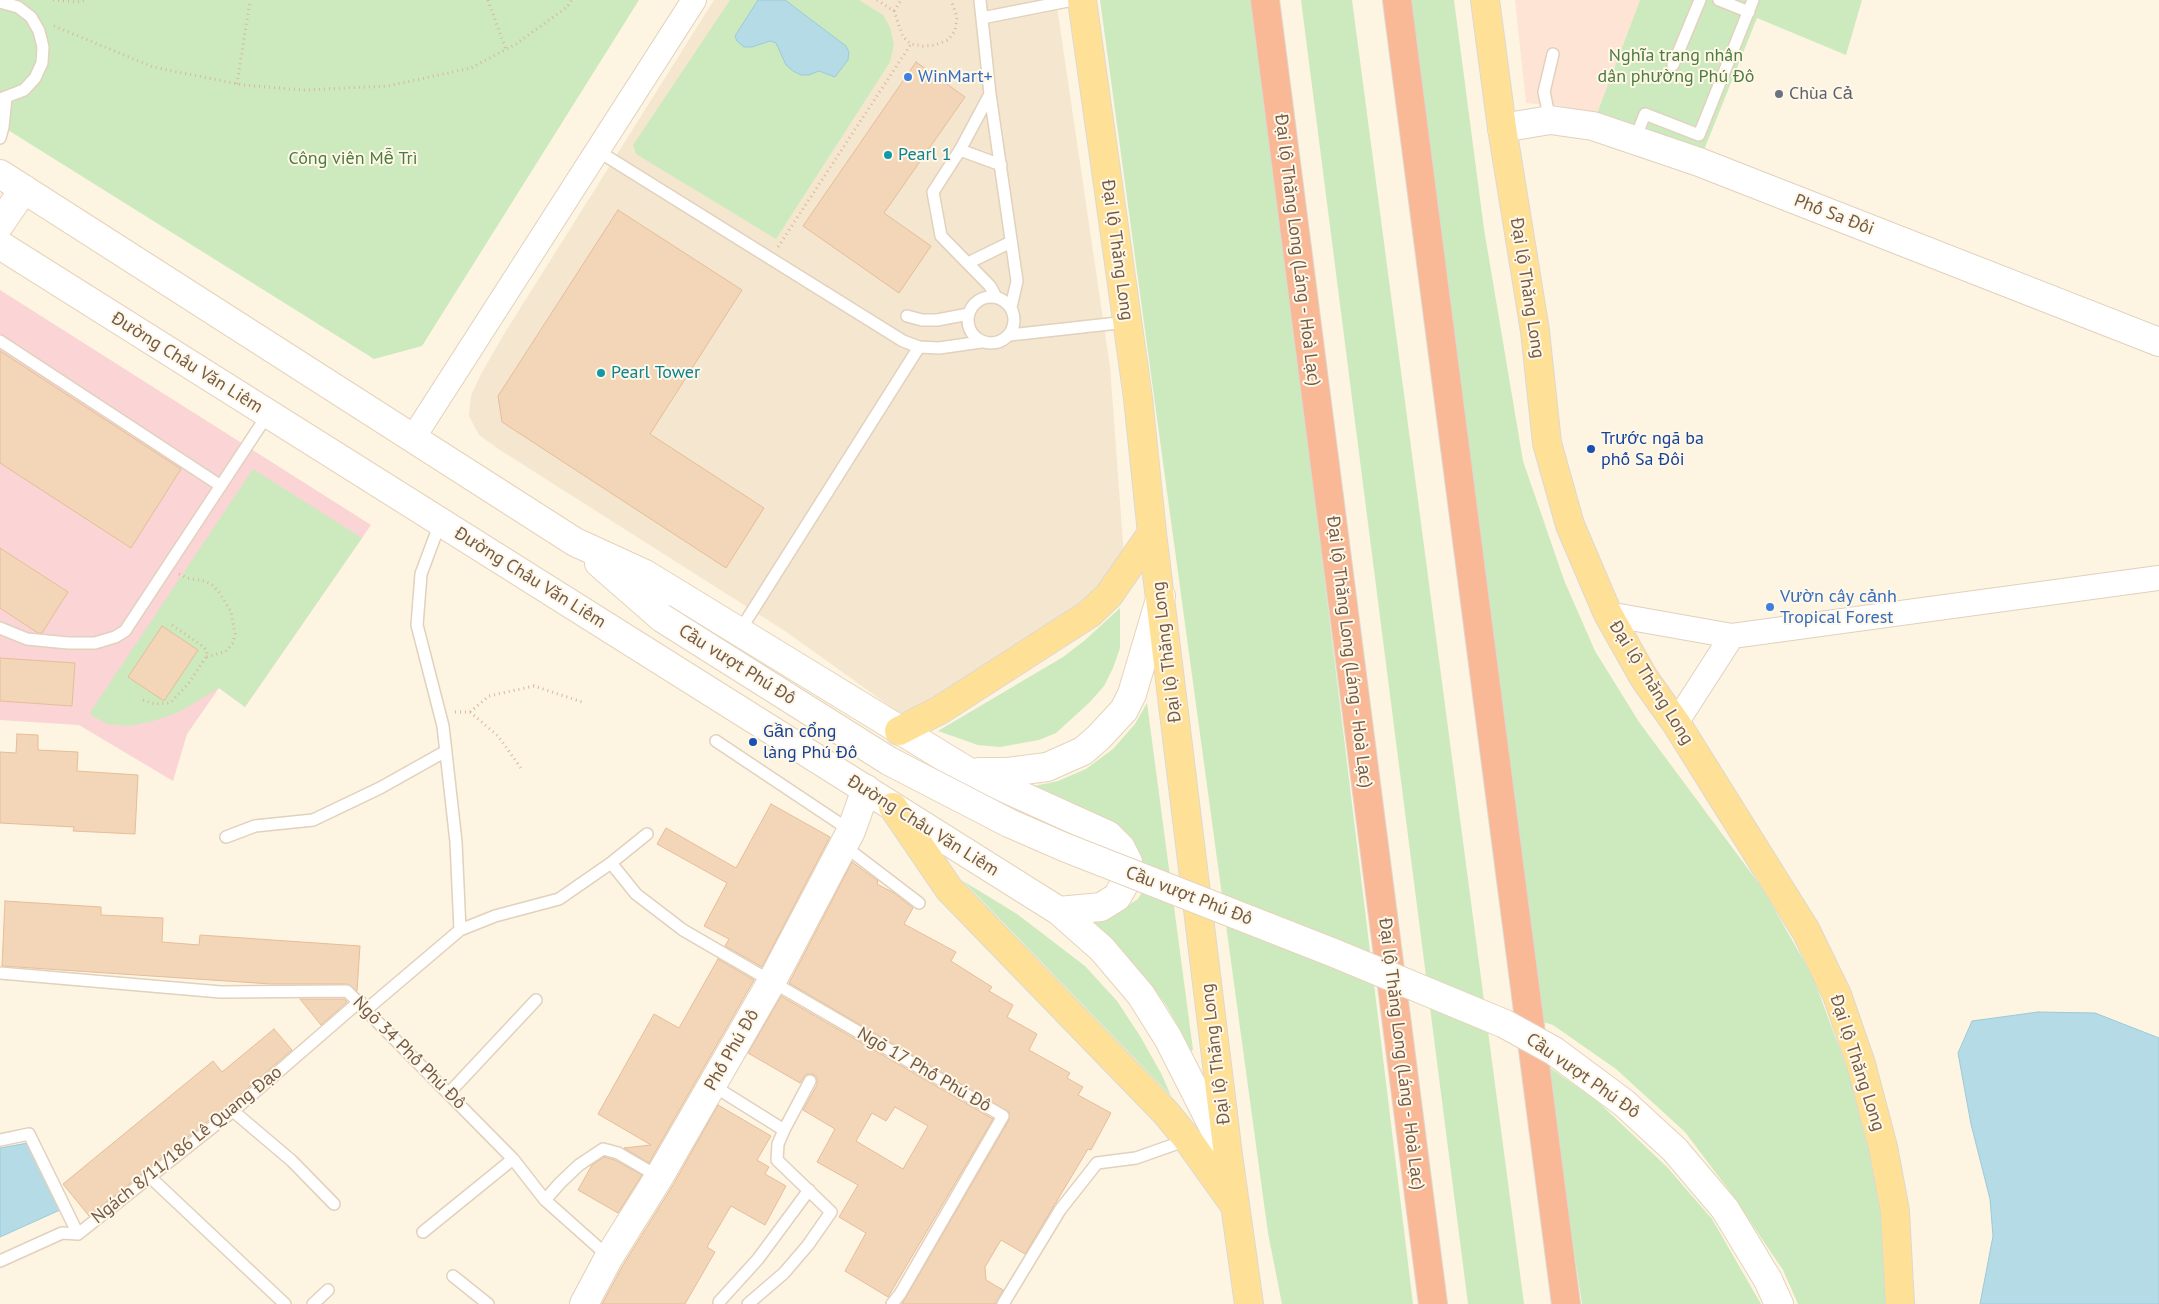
<!DOCTYPE html>
<html>
<head>
<meta charset="utf-8">
<style>
	body { margin:0 }
	canvas { display:block; background:#fdf4e1 }
</style>
</head>
<body>
<canvas width="2159" height="1304"></canvas>
<script>
const context = document.querySelector('canvas').getContext('2d');
context.lineJoin = 'round';
function fillPath(path, color) { context.fillStyle = color; context.fill(path, 'evenodd'); }
const poly = rows => new Path2D(rows.map(r => 'M' + r).join(''));
function trace(path, color, width, dash) { context.strokeStyle = color; context.lineWidth = width; context.lineCap = dash ? 'butt' : 'round'; context.setLineDash(dash || []); context.stroke(path); }
function label(font, color, halo, rows, align = 'center') {
  context.font = font + ' "PT Sans",sans-serif'; context.lineWidth = 4; context.setLineDash([]); context.textBaseline = 'middle'; context.strokeStyle = halo; context.fillStyle = color; for (const [text, x, y, turn = 0] of rows) {
    context.save(); context.translate(x, y); context.rotate((+turn || 0) * Math.PI / 180); context.textAlign = isNaN(turn) ? turn : align; if (halo) context.strokeText(text, 0, 0); context.fillText(text, 0, 0); context.restore();
  }
}
fillPath(poly([
	[714,0,1056,0,1110,367,1124,556,1105,589,911,714,898,712,785,631,500,450,479,435,469,416,471,396,481,374,504,334]
]), '#f5e7cf');
fillPath(poly([
	[1515,0,1640,0,1596,116,1561,106,1526,103]
]), '#fee4d4');
fillPath(poly([
	[0,290,371,525,245,707,219,688,187,734,173,781,79,725,0,720]
]), '#fbd4d5');
fillPath(poly([
	[0,0,639,0,422,346,374,359,0,125],
	[730,0,859,0,883,15,890,27,894,45,890,62,776,239,636,154,633,145],
	[1100,0,1254,0,1413,1304,1282,1304,1268,1233],
	[1301,0,1352,0,1524,1304,1468,1304],
	[1411,0,1454,0,1484,229,1523,461,1564,580,1595,651,1639,722,1763,889,1813,977,1849,1074,1867,1139,1881,1212,1889,1304,1798,1304,1783,1270,1728,1189,1685,1132,1616,1069,1553,1025,1537,1020],
	[1640,0,1862,0,1846,55,1757,18,1702,155,1596,116],
	[253,469,362,538,245,707,219,688,181,711,154,721,128,726,107,724,89,714],
	[1120,608,1120,648,1113,668,1104,686,1090,702,1056,733,1039,740,1000,747,978,745,938,731,1063,657,1084,641],
	[1147,703,1193,1050,1191,1051,1188,1050,1180,1030,1166,1005,1143,975,1116,945,1088,921,1124,908,1138,899,1145,887,1146,870,1139,853,1030,787,1058,781,1086,769,1113,749,1135,724],
	[963,881,1017,914,1085,966,1117,1001,1140,1036,1162,1075,1171,1096],
	[1546,1065,1596,1100,1667,1167,1712,1219,1761,1304,1582,1304]
]), '#cdeabf');
const water = poly([
	[758,0,785,0,846,46,849,52,848,60,835,77,819,71,809,75,801,75,793,71,786,65,776,43,770,41,752,47,744,47,737,41,735,36,758,0],
	[2038,1012,2095,1013,2159,1038,2159,1304,1980,1304,1993,1236,1990,1199,1971,1124,1958,1053,1972,1021,2038,1012],
	[28,1143,60,1210,0,1237,0,1148,28,1143]
]);
fillPath(water, '#b5dbe7');
trace(water, '#9bcad9', 1);
const building = poly([
	[916,62,965,97,884,213,931,246,899,293,803,226,916,62],
	[618,210,742,290,650,434,764,508,726,568,502,422,498,396,618,210],
	[0,351,181,469,131,548,0,463,0,351],
	[0,548,68,592,42,633,38,633,0,608,0,548],
	[162,626,198,650,164,701,128,677,162,626],
	[0,658,75,663,72,706,0,701,0,658],
	[17,734,38,735,38,750,78,752,77,771,138,775,135,834,73,831,74,827,0,823,0,752,16,753,17,734],
	[771,804,830,837,762,967,725,946,729,939,704,926,727,883,657,844,666,828,736,868,771,804],
	[852,862,878,881,877,884,894,893,913,908,904,924,956,952,951,961,992,987,989,991,1013,1005,1007,1017,1037,1034,1029,1050,1070,1073,1067,1078,1083,1087,1078,1095,1111,1113,1091,1150,1088,1149,1025,1254,1001,1240,985,1267,986,1280,1003,1290,996,1304,902,1304,1009,1120,1009,1112,789,983,852,862],
	[5,901,101,907,101,915,163,918,162,942,199,945,200,935,360,946,357,991,347,984,271,984,2,966,5,901],
	[718,959,754,980,649,1163,624,1148,651,1145,598,1114,654,1014,679,1028,718,959],
	[781,996,993,1119,888,1297,845,1271,866,1233,839,1217,858,1185,817,1162,835,1129,803,1110,817,1085,817,1077,813,1074,806,1074,800,1083,748,1053,781,996],
	[895,1107,928,1126,903,1169,856,1141,872,1113,886,1121,895,1107],
	[300,999,344,999,347,1002,321,1025,300,999],
	[274,1029,292,1050,228,1105,89,1216,63,1184,213,1061,222,1072,274,1029],
	[718,1105,771,1136,757,1160,769,1167,765,1174,786,1186,765,1225,731,1206,707,1247,715,1252,685,1304,602,1304,623,1265,673,1185,718,1105],
	[604,1157,615,1160,642,1175,618,1213,578,1190,592,1165,604,1157]
]);
fillPath(building, '#f3d5b8');
trace(building, '#e6bd98', 1);
const service = poly([
	[980,0,990,94,1017,281,1011,307],
	[1719,0,1749,12],
	[0,2,18,7,31,17,39,31,43,47,42,63,35,78,24,90,0,99],
	[982,18,1073,0],
	[1673,65,1700,0],
	[990,94,960,150,933,192,941,236,990,286,996,297],
	[1550,120,1544,92,1553,54],
	[0,138,3,127,6,98],
	[1635,139,1645,114,1699,135,1753,0],
	[960,150,1001,165],
	[598,151,903,341,919,347,939,348,981,342],
	[968,263,1011,242],
	'968 320a23 23 0 1 1 46 0a23 23 0 1 1-46 0Z',
	[907,316,922,320,937,320,969,314],
	[1010,335,1127,322],
	[0,341,221,486],
	[440,523,421,574,417,625,443,726,456,842,460,930],
	[0,628,27,639,68,643,95,643,115,637,125,631,268,414],
	[739,632,919,347],
	[716,741,851,831],
	[226,837,255,826,313,820,380,788,446,751],
	[843,845,919,903],
	[611,863,636,894,683,930,1003,1116,900,1294,892,1304],
	[0,973,221,992,347,991,513,1159,545,1200,609,1257],
	[367,1009,460,930,495,916,559,899,611,863,647,834],
	[712,1085,784,1130,778,1144,777,1160,831,1212,808,1245,784,1273,748,1304],
	[449,1093,536,1000],
	[233,1111,292,1161,334,1204],
	[784,1130,810,1081],
	[0,1140,29,1134,78,1234],
	[150,1177,285,1304],
	[545,1200,560,1183,579,1165,603,1149,618,1153,659,1177],
	[423,1232,513,1159],
	[0,1261,62,1233,78,1234,233,1111,360,1001],
	[453,1276,488,1304],
	[719,1302,758,1259,809,1190],
	[313,1304,328,1290],
	[1003,1304,1060,1210,1097,1163,1136,1158,1187,1140]
]);
const minor = poly([
	[413,438,694,0],
	[1608,614,1732,636,2159,578],
	[1676,723,1732,636]
]);
const tertiary = poly([
	[1502,128,1550,120,1593,126,1699,162,2159,342],
	[584,1304,609,1257,659,1177,772,981,851,831,866,789]
]);
const secondary = poly([
	[0,174,575,542,645,574,967,771,1108,835,1121,848,1128,862,1126,881,1117,897,1101,907,1059,911],
	[0,224,24,189],
	[0,245,1059,911,1102,949,1141,995,1168,1038,1227,1154],
	[599,563,662,618],
	[979,772,1008,772,1047,767,1083,751,1099,737,1124,710,1132,694,1161,596],
	[1768,1280,1779,1304]
]);
const primary = poly([
	[1082,0,1138,398,1152,533,1228,1155,1249,1304],
	[1485,0,1502,128,1535,331,1547,443,1570,525,1608,614,1644,678,1676,723,1806,931,1837,995,1861,1064,1883,1147,1895,1211,1900,1304],
	[899,731,940,710,1089,614,1109,595,1152,533],
	[893,807,949,889,1166,1113,1188,1140,1233,1203]
]);
const motorway = poly([
	[1265,0,1433,1304],
	[1397,0,1566,1304]
]);
trace(service, '#e1d1bd', 14);
trace(minor, '#e1d1bd', 26);
trace(tertiary, '#e1d1bd', 30);
trace(secondary, '#e6d3ba', 30);
trace(primary, '#ded8d3', 30);
trace(motorway, '#ded8d3', 30);
trace(poly([
	[53,0,77,2,87,0],
	[488,0,506,50],
	[877,0,894,11,903,37,911,44,923,46,935,45,948,40,955,31,957,17,951,0],
	[894,11,901,0],
	[54,26,153,67,243,85,303,90,388,86,471,68,516,44,567,7,572,0],
	[237,84,250,0],
	[778,247,911,44],
	[179,574,187,578,204,581,212,585,219,592,231,612,235,634,233,643,225,652,206,657],
	[143,700,155,704,170,703,188,684,206,657,207,652,204,647,169,623],
	[455,712,470,712,498,736,523,771],
	[470,712,489,696,534,686,582,702]
]), '#d7b89b', 3, [1, 4]);
trace(service, '#fff', 11);
trace(minor, '#fff', 24);
trace(tertiary, '#fff', 28);
trace(secondary, '#fff', 28);
trace(primary, '#fee197', 28);
trace(motorway, '#f9b896', 28);
const secondaryBridge = poly([
	[662,618,889,761,1009,823,1064,847,1334,953,1505,1024,1554,1051,1624,1103,1675,1150,1725,1209,1768,1280]
]);
trace(secondaryBridge, '#e6d3ba', 30, []);
trace(secondaryBridge, '#fff', 28);
for (const [x, y, r, color] of [
	[908,77,5,"#3f7fe0"],
	[1779,94,5,"#6b7280"],
	[888,155,5,"#0f9aa8"],
	[601,373,5,"#0f9aa8"],
	[1591,449,5,"#1a4fb4"],
	[1770,607,5,"#3f7fe0"],
	[753,742,5,"#1a4fb4"]
]) { const dot = new Path2D(); dot.arc(x, y, r, 0, 2 * Math.PI); context.fillStyle = color; context.fill(dot); trace(dot, '#fff8e8', 2); }
label('18px', '#4c7b3f', '#fff8e8', [
	["Nghĩa trang nhân",1676,56],
	["dân phường Phú Đô",1676,77],
	["Công viên Mễ Trì",353,159]
]);
label('18px', '#366cbe', '#fff8e8', [
	["WinMart+",918,77],
	["Vườn cây cảnh",1780,597],
	["Tropical Forest",1780,618]
], 'left');
label('18px', '#5b616d', '#fff8e8', [
	["Chùa Cả",1789,94]
], 'left');
label('18px', '#0d838f', '#fff8e8', [
	["Pearl 1",898,155],
	["Pearl Tower",611,373]
], 'left');
label('18px', '#745b47', '#fff8e8', [
	["Phố Sa Đôi",1834,215,21],
	["Đại lộ Thăng Long",1117,250,82],
	["Đại lộ Thăng Long (Láng - Hoà Lạc)",1297,250,83],
	["Đại lộ Thăng Long",1527,288,81],
	["Đường Châu Văn Liêm",187,363,32],
	["Đường Châu Văn Liêm",530,578,32],
	["Đại lộ Thăng Long",1167,652,-97],
	["Đại lộ Thăng Long (Láng - Hoà Lạc)",1349,652,83],
	["Cầu vượt Phú Đô",737,665,32],
	["Đại lộ Thăng Long",1651,683,58],
	["Đường Châu Văn Liêm",923,826,32],
	["Cầu vượt Phú Đô",1189,896,21],
	["Phố Phú Đô",732,1050,-60],
	["Ngõ 34 Phố Phú Đô",409,1053,45],
	["Đại lộ Thăng Long",1216,1054,-97],
	["Đại lộ Thăng Long (Láng - Hoà Lạc)",1401,1054,83],
	["Đại lộ Thăng Long",1857,1063,72],
	["Ngõ 17 Phố Phú Đô",924,1070,30],
	["Cầu vượt Phú Đô",1583,1076,35],
	["Ngách 8/11/186 Lê Quang Đạo",187,1145,-39]
]);
label('18px', '#164399', '#fff8e8', [
	["Trước ngã ba",1601,439],
	["phố Sa Đôi",1601,460],
	["Gần cổng",763,732],
	["làng Phú Đô",763,753]
], 'left');
</script>
</body>
</html>
